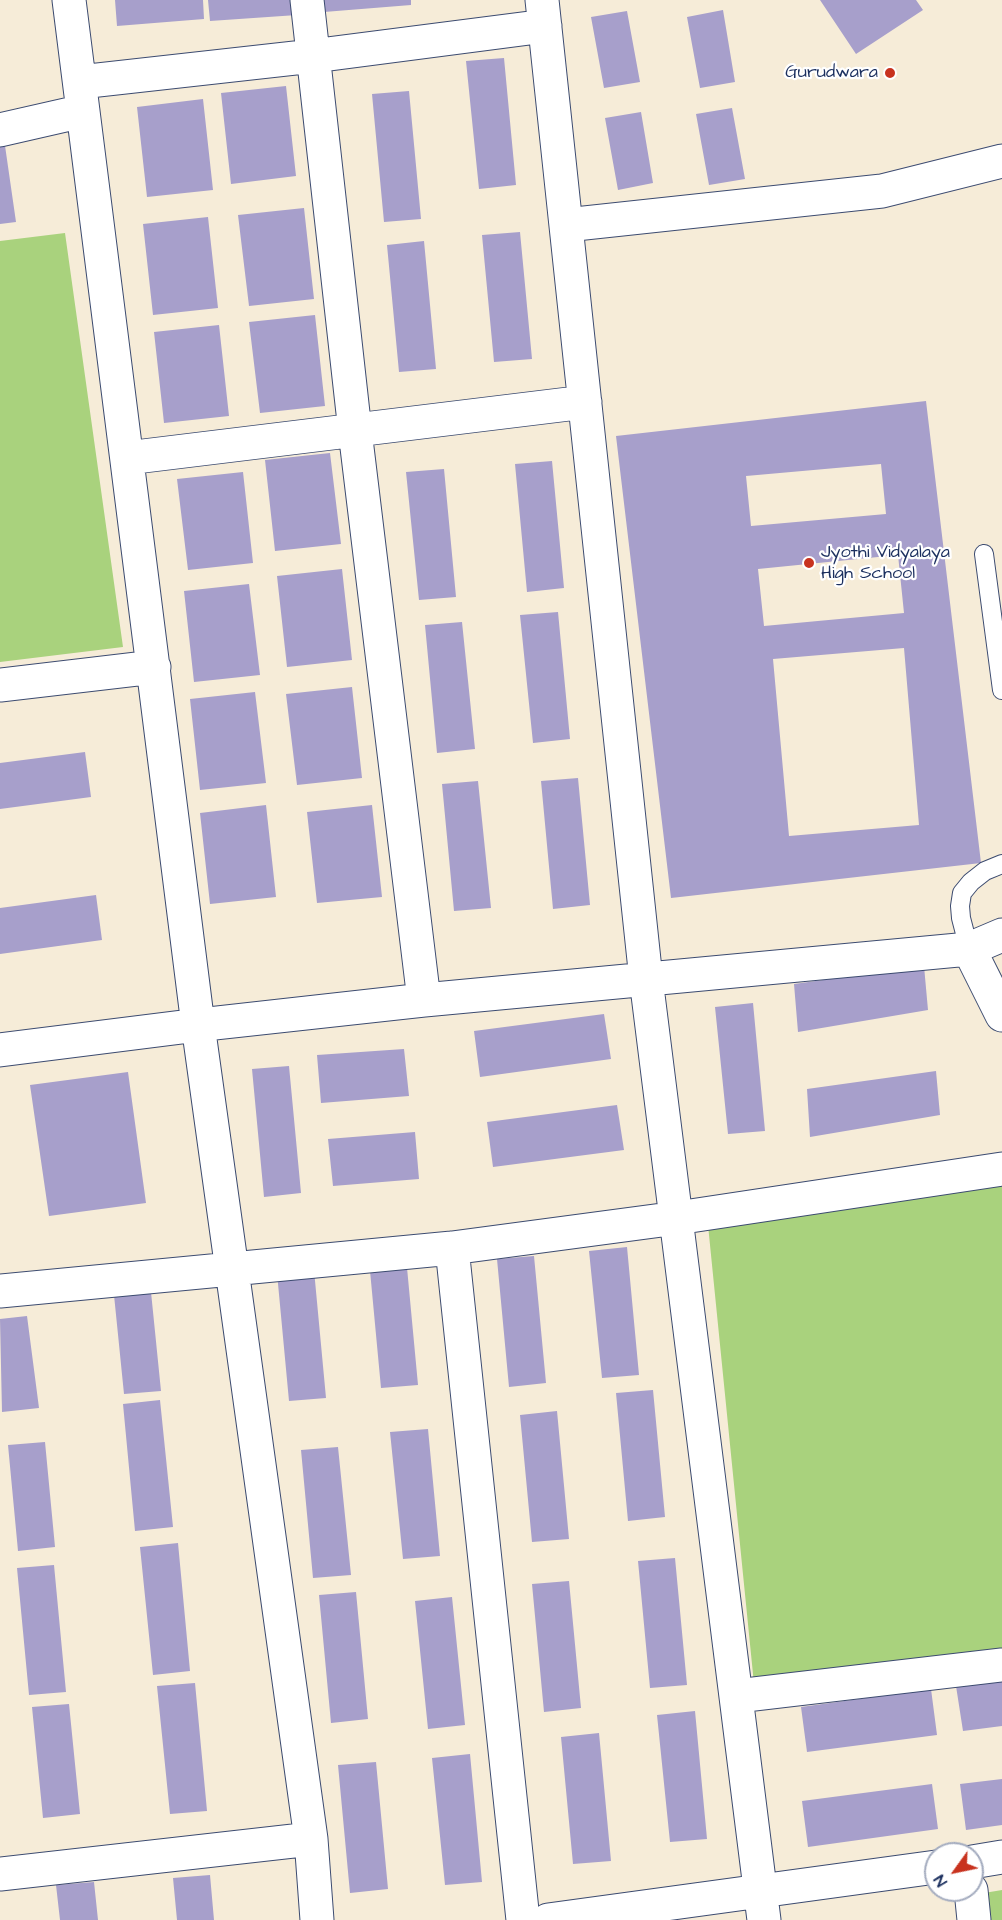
<!DOCTYPE html>
<html>
<head>
<meta charset="utf-8">
<style>
	body { margin:0 }
	#map { position:relative; width:1002px; height:1920px; overflow:hidden; background:#f6ecd8; font-family:"Architects Daughter",sans-serif }
	canvas { display:block }
	.north { position:absolute; left:924px; top:1842px; width:60px; height:60px; box-sizing:border-box; background:#fff; border:2px solid #a4acbf; border-radius:50%; rotate:237deg; font-size:16px; font-weight:700; line-height:24px; text-align:center; color:#1b2f5e }
	.north::after { content:''; display:block; margin:auto; width:21px; height:27px; background:#c8321e; clip-path:polygon(50% 0,100% 100%,50% 72%,0 100%) }
</style>
</head>
<body>
<div id="map">
<canvas width="1002" height="1920"></canvas>
<div class="north">N</div>
</div>
<script>
const context = document.querySelector('canvas').getContext('2d');
context.lineJoin = 'round';
function fillPath(path, color) { context.fillStyle = color; context.fill(path, 'evenodd'); }
const poly = rows => new Path2D(rows.map(r => 'M' + r).join(''));
function trace(path, color, width, dash) { context.strokeStyle = color; context.lineWidth = width; context.lineCap = dash ? 'butt' : 'round'; context.setLineDash(dash || []); context.stroke(path); }
function label(font, color, halo, rows, align = 'center') {
  context.font = font + ' "Architects Daughter",sans-serif'; context.lineWidth = 4.5; context.setLineDash([]); context.textBaseline = 'middle'; context.strokeStyle = halo; context.fillStyle = color; for (const [text, x, y, turn = 0] of rows) {
    context.save(); context.translate(x, y); context.rotate((+turn || 0) * Math.PI / 180); context.textAlign = isNaN(turn) ? turn : align; if (halo) context.strokeText(text, 0, 0); context.fillText(text, 0, 0); context.restore();
  }
}
fillPath(poly([
	[65,233,123,647,0,662,0,241],
	[1002,1169,1002,1655,754,1684,706,1205],
	[1002,1890,1002,1920,988,1920,984,1893]
]), '#a9d27d');
fillPath(poly([
	[115,0,203,0,204,19,117,26],
	[208,0,296,0,297,15,210,21],
	[323,0,411,0,411,5,324,12],
	[820,0,916,0,923,10,856,54],
	[723,10,735,82,700,88,687,17],
	[627,11,640,82,604,88,591,17],
	[504,58,516,185,479,189,466,61],
	[286,86,296,176,231,184,221,93],
	[409,91,421,219,384,222,372,94],
	[203,99,213,190,147,197,137,107],
	[732,108,745,179,709,185,696,114],
	[0,111,16,222,0,224],
	[641,112,653,183,618,190,605,118],
	[304,208,314,299,249,306,238,215],
	[208,217,218,308,153,315,143,224],
	[520,232,532,359,494,362,482,235],
	[424,241,436,369,399,372,387,245],
	[315,315,325,406,260,413,249,322],
	[219,325,229,416,164,423,154,332],
	[926,401,981,863,671,898,616,436],
	[881,464,886,514,751,526,746,476],
	[898,555,904,613,764,626,758,569],
	[904,648,919,825,789,836,773,659],
	[330,453,341,544,275,551,265,460],
	[552,461,564,588,527,592,515,464],
	[444,469,456,597,419,600,406,472],
	[243,472,253,563,188,570,177,479],
	[342,569,352,660,287,667,277,576],
	[249,584,260,675,194,682,184,591],
	[558,612,570,739,533,743,520,615],
	[462,622,475,749,437,753,425,625],
	[352,687,362,778,297,785,286,694],
	[255,692,266,783,200,790,190,699],
	[85,752,91,797,0,809,0,763],
	[578,778,590,905,553,909,541,781],
	[478,781,491,908,454,911,442,784],
	[266,805,276,897,210,904,200,813],
	[372,805,382,897,317,903,307,812],
	[96,895,102,940,0,954,0,908],
	[924,966,928,1010,798,1032,794,984],
	[753,1003,765,1131,728,1134,715,1007],
	[604,1014,611,1059,480,1077,474,1031],
	[404,1049,409,1096,321,1103,317,1055],
	[289,1066,301,1193,264,1197,252,1069],
	[936,1071,940,1115,810,1137,807,1089],
	[128,1072,146,1203,49,1216,30,1085],
	[617,1105,624,1150,493,1167,487,1122],
	[415,1132,419,1179,333,1186,328,1139],
	[627,1247,639,1375,602,1378,589,1251],
	[534,1256,546,1383,509,1387,497,1259],
	[406,1257,418,1385,381,1388,369,1260],
	[314,1270,326,1398,289,1401,277,1273],
	[151,1292,161,1391,124,1394,114,1295],
	[27,1316,39,1408,2,1412,0,1319],
	[653,1390,665,1517,628,1521,616,1393],
	[160,1400,173,1527,135,1531,123,1404],
	[557,1411,569,1539,532,1542,520,1415],
	[428,1429,440,1556,403,1559,390,1432],
	[45,1442,55,1547,18,1551,8,1445],
	[338,1447,351,1575,313,1578,301,1450],
	[178,1543,190,1671,153,1675,140,1547],
	[675,1558,687,1685,650,1688,638,1561],
	[54,1565,66,1692,29,1695,17,1568],
	[569,1581,581,1708,544,1712,532,1584],
	[356,1592,368,1719,331,1723,319,1595],
	[452,1597,465,1725,428,1729,415,1601],
	[1002,1680,1002,1726,963,1731,956,1686],
	[195,1683,207,1811,170,1814,157,1686],
	[931,1689,937,1735,807,1752,801,1707],
	[69,1704,80,1814,43,1818,32,1707],
	[695,1711,707,1839,670,1842,657,1715],
	[599,1733,611,1861,573,1864,561,1737],
	[470,1754,482,1882,445,1885,432,1758],
	[376,1762,388,1889,350,1893,338,1765],
	[1002,1779,1002,1825,966,1830,960,1784],
	[932,1784,938,1829,808,1847,802,1801],
	[210,1875,214,1920,177,1920,173,1878],
	[94,1882,98,1920,60,1920,56,1885]
]), '#a79fcb');
const service = poly([
	[984,554,1002,690],
	[969,949,961,918,960,906,962,893,971,882,985,871,1002,864]
]);
const minor = poly([
	[69,0,198,1025,311,1839,317,1920],
	[307,0,355,431,424,1000],
	[542,0,646,979,764,1920],
	[80,82,313,56,545,26],
	[0,130,83,111],
	[566,225,882,191,1002,161],
	[127,458,585,402],
	[0,685,154,667],
	[969,949,1002,1015],
	[0,1050,198,1025,424,1000,969,949,1002,935],
	[452,1248,523,1920],
	[0,1291,452,1248,677,1218,1002,1169],
	[737,1696,1002,1665],
	[972,1862,1002,1857],
	[0,1874,311,1839],
	[971,1890,974,1920],
	[548,1920,936,1867]
]);
trace(service, '#3c4b70', 20);
trace(minor, '#3c4b70', 35);
trace(service, '#fff', 18);
trace(minor, '#fff', 33);
for (const [x, y, r, color] of [
	[890,73,6,"#c8321e"],
	[809,563,6,"#c8321e"]
]) { const dot = new Path2D(); dot.arc(x, y, r, 0, 2 * Math.PI); context.fillStyle = color; context.fill(dot); trace(dot, '#fff', 2); }
label('18px', '#1b2f5e', '#fff', [
	["Gurudwara",878,73],
	["Jyothi Vidyalaya",821,553,"left"],
	["High School",821,574,"left"]
], 'right');
</script>
</body>
</html>
